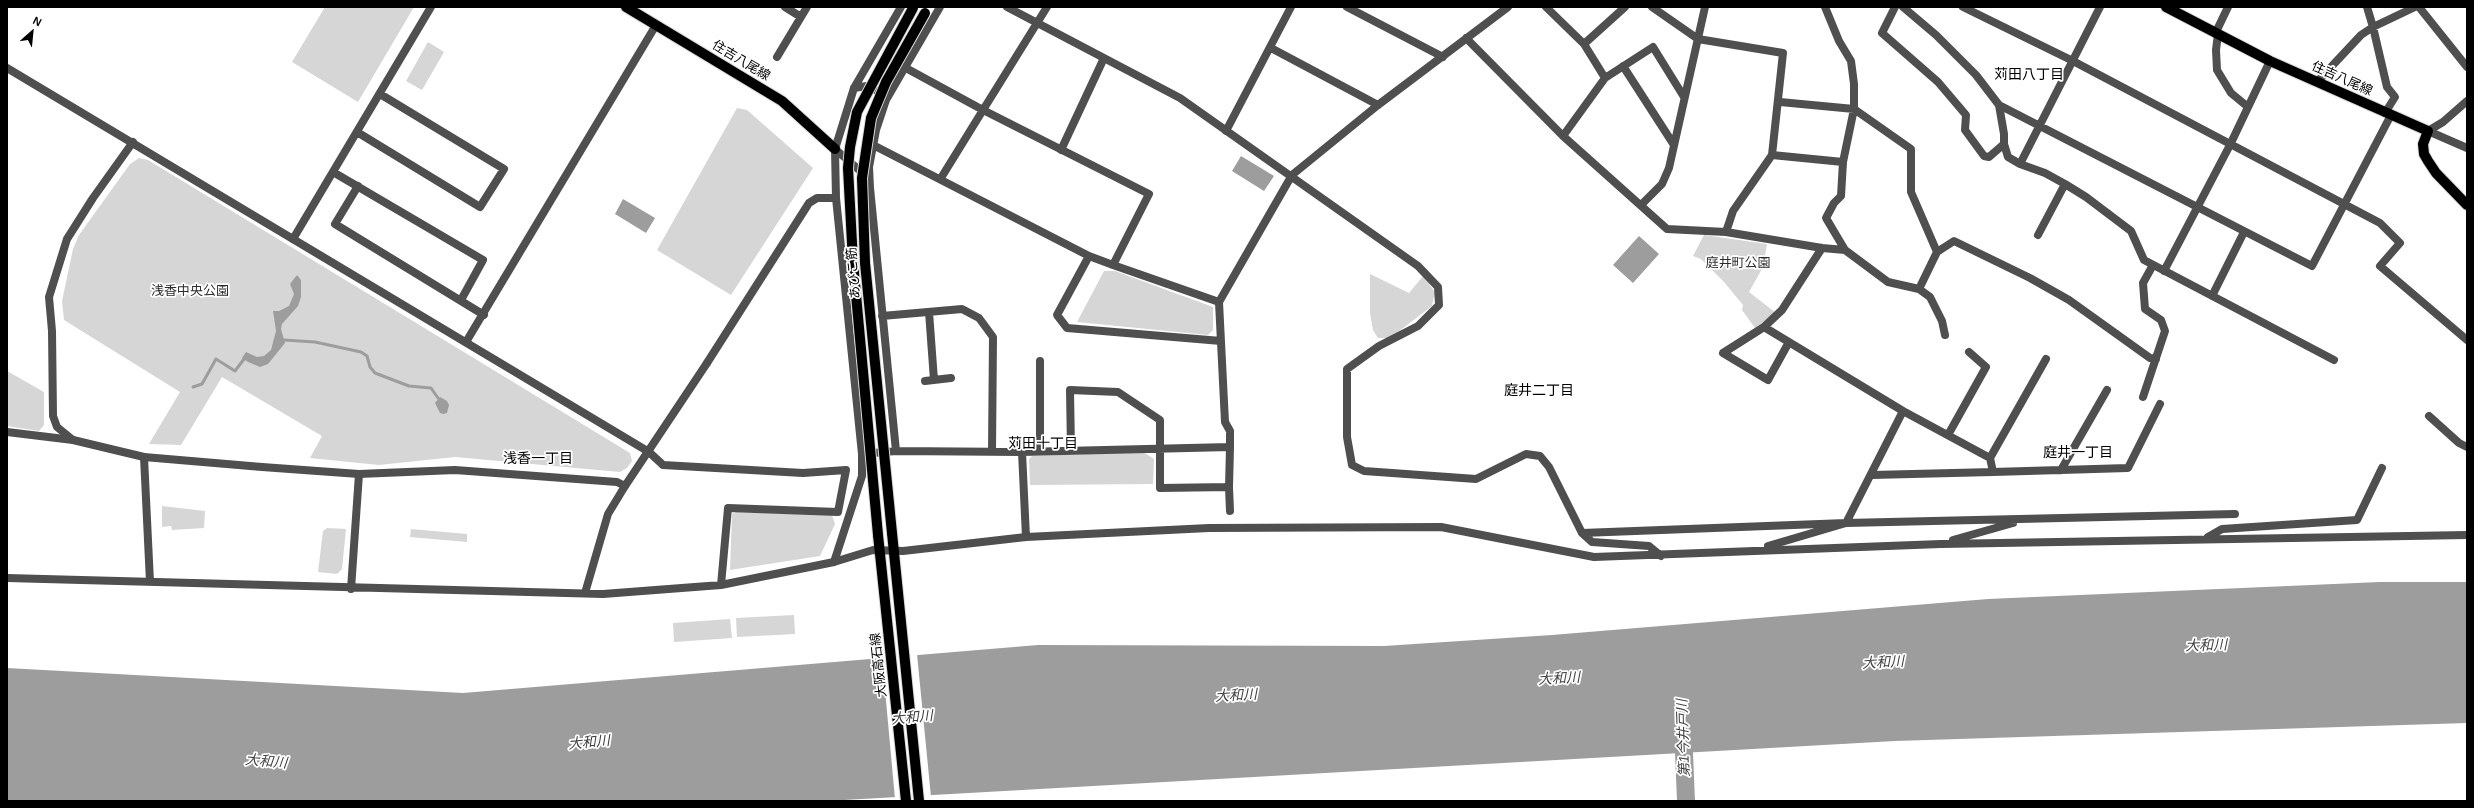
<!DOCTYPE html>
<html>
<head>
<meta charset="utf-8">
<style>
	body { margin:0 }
	#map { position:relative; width:2474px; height:808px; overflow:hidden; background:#fff; font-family:Arial,sans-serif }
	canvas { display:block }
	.frame { position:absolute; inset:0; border:8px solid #000; pointer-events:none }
	.north { position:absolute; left:12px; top:12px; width:40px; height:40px; -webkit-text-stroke:3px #fff; paint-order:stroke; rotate:27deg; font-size:11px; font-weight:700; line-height:16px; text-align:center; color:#000 }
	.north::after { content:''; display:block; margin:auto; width:14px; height:18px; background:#000; clip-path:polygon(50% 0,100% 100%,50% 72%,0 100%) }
</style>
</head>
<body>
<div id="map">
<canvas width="2474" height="808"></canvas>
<div class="frame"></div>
<div class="north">N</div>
</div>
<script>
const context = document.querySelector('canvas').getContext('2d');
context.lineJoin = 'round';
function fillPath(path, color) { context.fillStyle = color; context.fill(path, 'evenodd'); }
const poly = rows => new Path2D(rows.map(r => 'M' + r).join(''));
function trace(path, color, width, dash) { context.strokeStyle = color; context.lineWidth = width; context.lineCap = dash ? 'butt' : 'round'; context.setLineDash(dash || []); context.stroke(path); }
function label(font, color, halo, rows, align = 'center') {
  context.font = font + ' Arial,"Noto Sans JP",sans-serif'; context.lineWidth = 3.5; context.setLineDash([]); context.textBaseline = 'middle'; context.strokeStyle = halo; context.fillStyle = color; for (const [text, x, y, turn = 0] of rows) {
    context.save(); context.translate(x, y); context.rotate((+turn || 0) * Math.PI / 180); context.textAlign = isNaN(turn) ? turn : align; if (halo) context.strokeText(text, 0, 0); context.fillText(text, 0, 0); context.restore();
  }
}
fillPath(poly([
	[325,7,414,7,358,102,292,62],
	[428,42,444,52,422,90,406,81],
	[737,108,747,110,813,168,731,295,657,250],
	[139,158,148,160,630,453,632,461,627,468,620,472,455,457,379,465,310,458,322,436,222,377,181,445,149,444,180,392,64,320,62,301,73,249,79,235,130,164],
	[1704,235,1767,244,1763,267,1749,292,1776,313,1755,328,1742,310,1743,305,1724,282,1701,259,1693,256],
	[1104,271,1115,271,1213,307,1213,330,1208,335,1077,322],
	[1370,274,1409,293,1423,276,1435,292,1432,306,1390,338,1378,338,1373,330,1370,313],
	[7,371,44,392,44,425,39,431,7,426],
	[1143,452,1154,459,1153,484,1030,485,1029,459,1032,456],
	[162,506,205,511,204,528,172,530,171,526,162,527],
	[736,512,832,515,835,524,820,556,730,570,732,514],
	[327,528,346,529,342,569,337,574,318,572,323,531],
	[411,529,467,534,467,542,410,537],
	[794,615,795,634,737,637,736,618],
	[730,619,732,638,674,642,673,623]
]), '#d6d6d6');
fillPath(poly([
	[1241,156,1274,176,1264,191,1232,171],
	[623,199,655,218,646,233,615,214],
	[1639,236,1659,254,1633,283,1613,265],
	[297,275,301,280,301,297,298,306,282,324,281,329,285,343,268,364,260,367,248,362,242,358,246,352,257,357,264,356,271,350,276,331,273,311,279,311,289,306,294,294,290,284],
	[440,397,447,401,449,405,447,413,444,414,440,413,435,403],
	[2380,582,2467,582,2467,723,1895,741,826,801,7,801,7,668,463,693,1038,645,1384,646,1552,635,1988,599]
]), '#9d9d9d');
fillPath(poly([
	[917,654,931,797,895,799,882,657]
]), '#fff');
trace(poly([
	[284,340,315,342,361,352,367,356,370,367,375,373,409,386,431,388,438,398],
	[193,387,202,384,216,359,235,371,244,359]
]), '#9d9d9d', 3);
trace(poly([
	[1683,729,1686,801]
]), '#9d9d9d', 18);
const primary = poly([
	[626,7,782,101,835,149],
	[2166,7,2270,61,2428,131,2423,144,2424,154,2428,161,2436,173,2467,205],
	[892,533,919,801],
	[878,535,906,801]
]);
trace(primary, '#dbdbdb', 12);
trace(poly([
	[834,562,862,476,862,454]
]), '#4f4f4f', 8);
trace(poly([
	[785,7,801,17,807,7],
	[901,7,854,88,835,149,836,198,862,454,896,451,1022,452,1230,447,1230,431,1225,422,1219,302,1113,265,1149,194,983,110,941,178],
	[1007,7,1180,98,1418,266,1438,287,1439,305,1418,326,1379,346,1347,369,1347,437,1352,465,1364,471,1476,479,1526,454,1540,456,1549,467,1582,533,1846,523,2235,514],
	[1347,7,1443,57],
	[1546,7,1584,44,1605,78,1563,136],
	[1652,7,1698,39,1783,53,1772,155,1733,211,1726,232],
	[1825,7,1839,41,1851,61,1854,84,1854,109,1843,162,1841,196,1834,203,1826,218,1845,250],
	[1895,7,1882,33,1938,82,1966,115,1965,130,1984,156,1989,157,2004,144,2008,157,2020,164,2045,173,2065,184,2086,197,2131,231,2144,260,2334,360],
	[1903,7,1936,35,1976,75,1999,105,2312,266,2391,115],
	[1963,7,2071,60,2380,223,2400,243,2380,266,2467,340],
	[2367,7,2373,27,2415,7],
	[2419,7,2467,67],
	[2216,32,2228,7],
	[2218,34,2216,50,2217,70,2231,93,2248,107],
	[1466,38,1563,136,1667,229,1726,232,1822,248,1845,250,1888,282,1919,289,1930,297,1942,321,1945,335],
	[1584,44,1625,7],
	[1271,48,1378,105],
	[777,57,801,17],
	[1623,66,1674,145],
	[904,67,983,110,1047,7],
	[1605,78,1653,47,1684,97],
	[2317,82,2361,35,2373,27,2387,87,2395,97,2385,113],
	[854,88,867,86,877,91,883,98],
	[1780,102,1854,109,1911,149,1911,192,1937,252],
	[1999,105,2004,134,2004,144],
	[1226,131,1291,7],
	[2428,131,2443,122,2467,101],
	[357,132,480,207,504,169,380,94],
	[873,145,1089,256,1113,265],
	[835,149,866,176],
	[1061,150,1104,58],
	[1772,155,1843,162],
	[2020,164,2100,7],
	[333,172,483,260,461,300],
	[358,186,335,224,484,315],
	[1641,205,1662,184,1669,168,1705,7],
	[2038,235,2065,184],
	[293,239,431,7],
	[1089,256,1057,315,1067,328,1221,341],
	[2164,271,2230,145,2270,61],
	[1919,289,1937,252,1954,241,2030,278,2069,300,2150,358,2156,359],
	[2212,296,2244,232],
	[1219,302,1292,175,1378,105,1508,7],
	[929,312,934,380],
	[882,316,962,309,979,318,993,337,992,451],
	[1764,327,1903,411,1990,458,2046,359],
	[466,342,656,25],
	[1789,342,1768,380,1723,353,1764,327,1782,310,1822,248],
	[1040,361,1040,451],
	[707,363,809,203,817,198,836,198],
	[925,381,951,378],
	[2143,397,2165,331,2161,320,2145,309,2143,283,2153,265],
	[2429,416,2459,443,2467,447],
	[7,432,73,440],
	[1948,435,1986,367,1969,352],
	[1071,450,1070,390,1118,392,1160,420,1160,488,1229,487,1230,447],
	[896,451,870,188,869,167,876,130,886,100,940,7],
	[649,452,663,465,803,473,846,470,838,512,728,508,721,585],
	[1022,452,1026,537],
	[144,457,150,582],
	[2061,470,2107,390],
	[1993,472,2128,468,2160,404],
	[1872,475,1993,472,1990,458],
	[1229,487,1230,511],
	[1582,533,1592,542,1649,546,1661,556],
	[2208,537,2222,529,2357,520,2382,468],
	[1953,540,2013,523],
	[1768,546,1846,523,1903,411],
	[7,578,603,594,721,585,834,562,873,550,903,551,1026,537,1209,528,1441,527,1594,557,1941,544,2467,535],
	[351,589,359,474],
	[585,593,608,514,625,486]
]), '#4f4f4f', 8);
trace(poly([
	[7,68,649,452],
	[2428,131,2467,148],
	[133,142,93,198,67,239,49,297,52,331,53,416,57,427,73,440,144,457,262,467,359,474,455,470,617,482,625,486,707,363]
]), '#4f4f4f', 8);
trace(primary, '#000', 10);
const primaryBridge = poly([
	[892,533,865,263,862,178,871,118,886,82,925,13],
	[878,535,853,262,848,168,850,147,857,112,913,8]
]);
trace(primaryBridge, '#dbdbdb', 12, []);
trace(primaryBridge, '#000', 10);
label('13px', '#000', '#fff', [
	["住吉八尾線",741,61,31],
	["住吉八尾線",2342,79,24],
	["あびこ筋",854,273,-95],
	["大阪高石線",879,665,-96]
]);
label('13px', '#2d2d2d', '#fff', [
	["庭井町公園",1738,263],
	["浅香中央公園",190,291]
]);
label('14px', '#000', '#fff', [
	["苅田八丁目",2029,75],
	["庭井二丁目",1539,391],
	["苅田十丁目",1043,444],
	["庭井一丁目",2078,453],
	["浅香一丁目",538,459]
]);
label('italic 14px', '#3e3e3e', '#fff', [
	["大和川",2206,646,-2],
	["大和川",1883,663,-3],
	["大和川",1559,679,-3],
	["大和川",1236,696,-3],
	["大和川",912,718,-5],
	["第1今井戸川",1684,738,-92],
	["大和川",589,743,-5],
	["大和川",266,762,5]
]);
</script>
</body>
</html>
